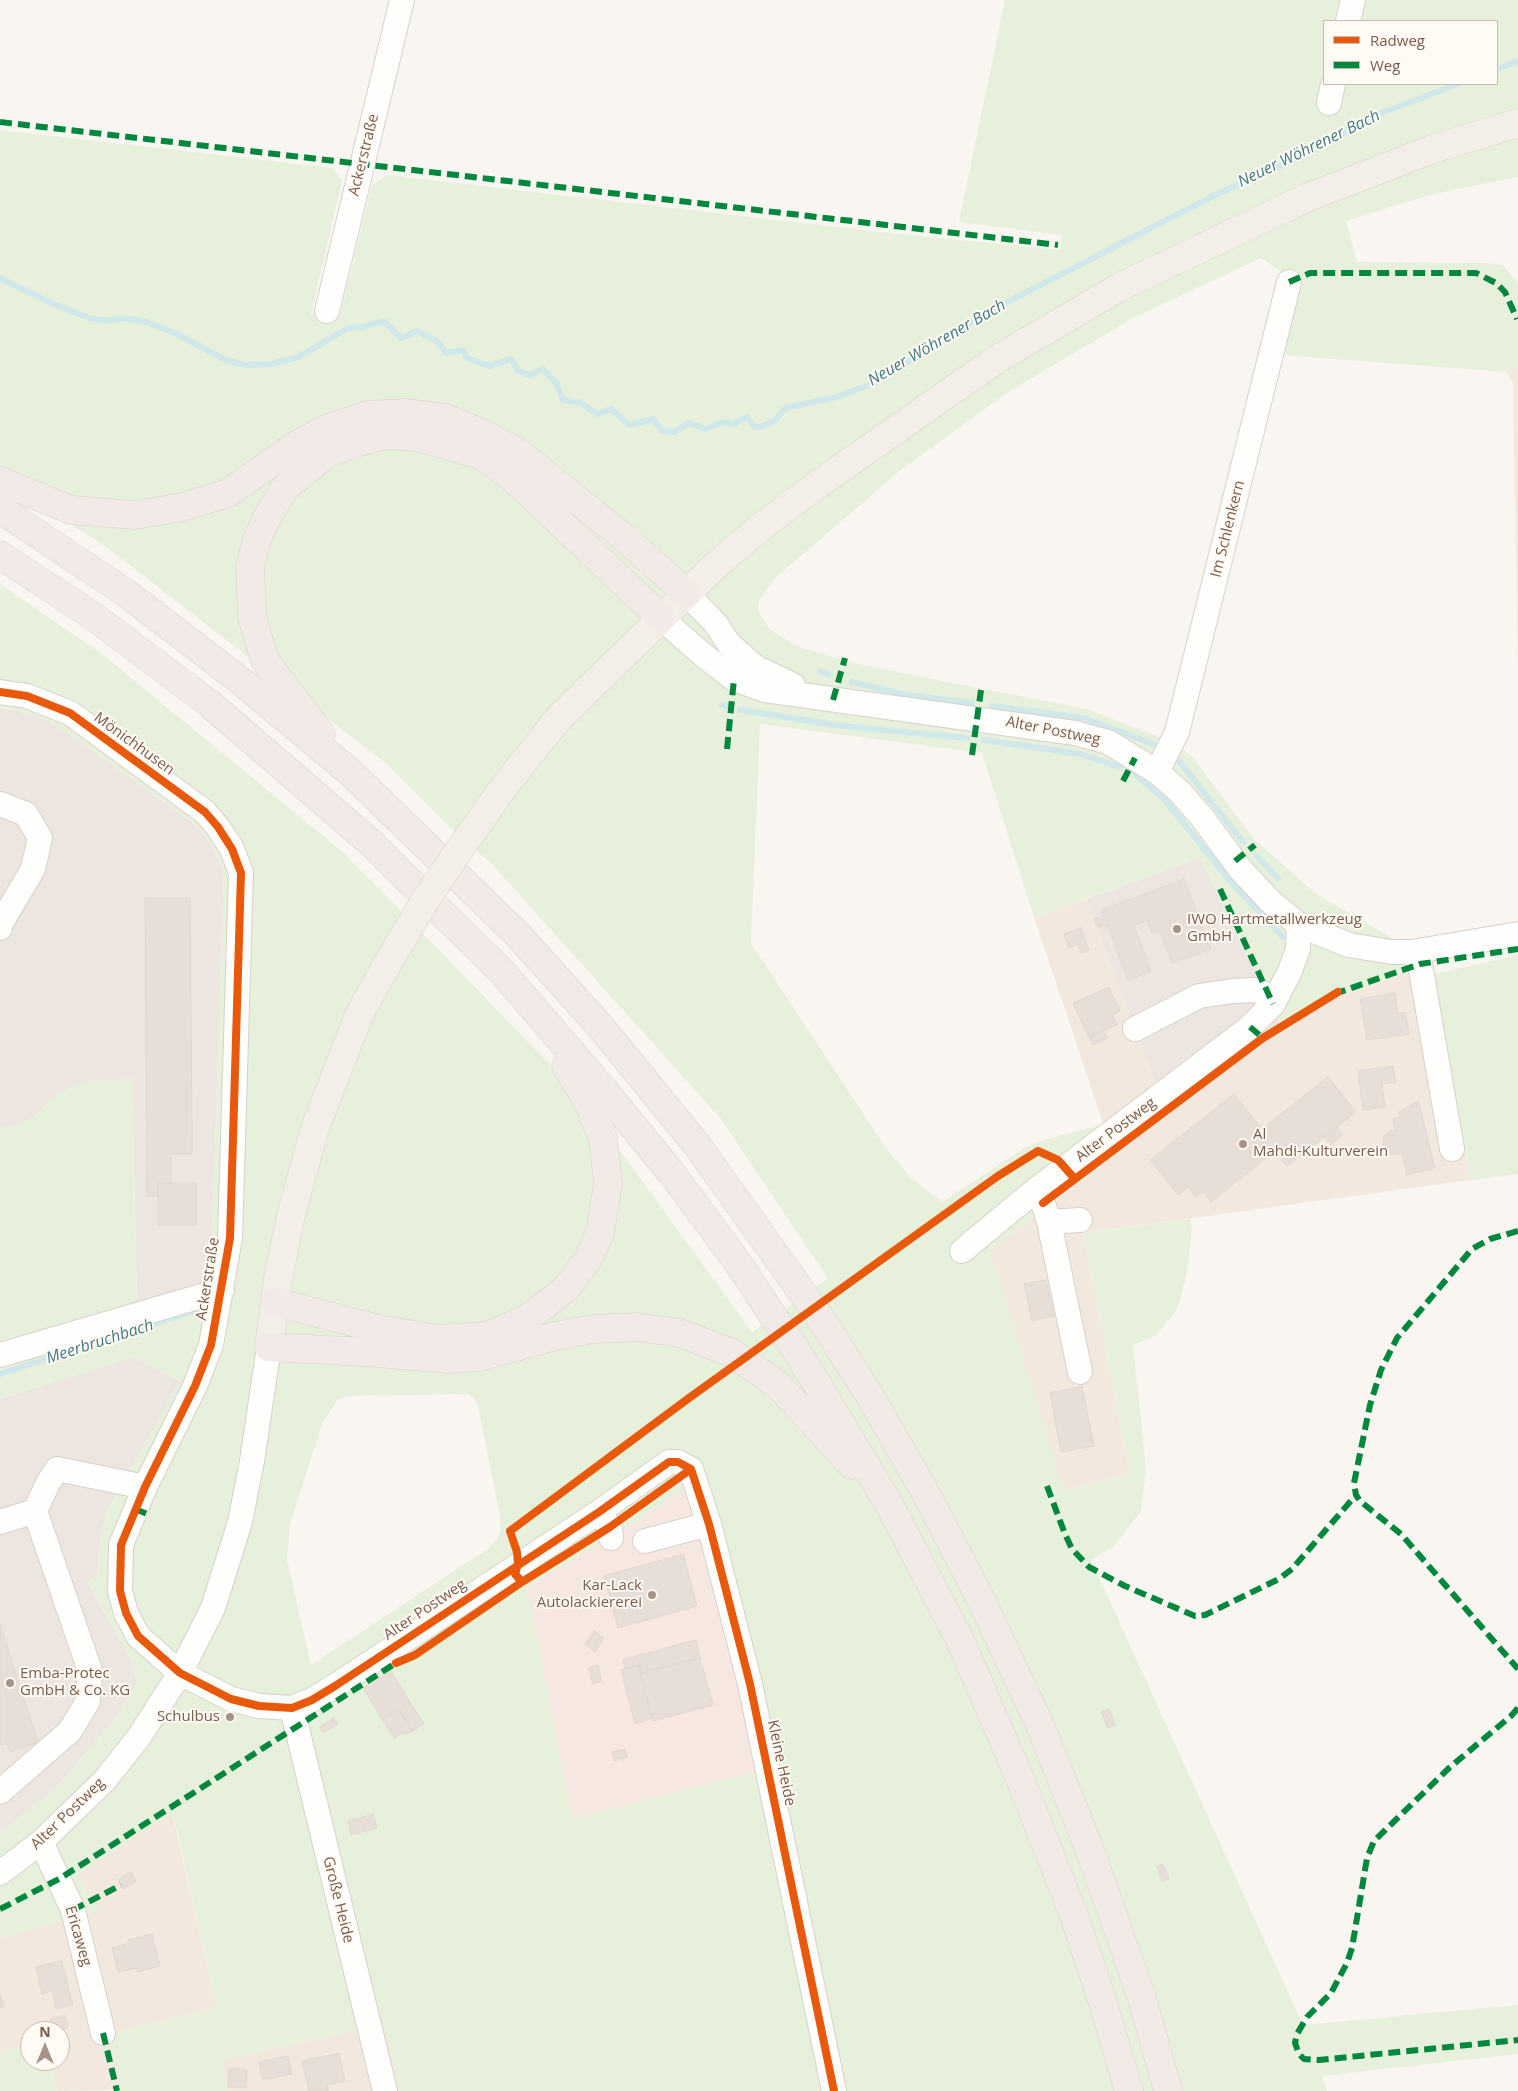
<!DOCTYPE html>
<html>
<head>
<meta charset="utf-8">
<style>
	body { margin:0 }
	#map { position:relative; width:1518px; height:2091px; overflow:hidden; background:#f9f5f0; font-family:"Open Sans",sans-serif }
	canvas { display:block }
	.legend { position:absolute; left:1323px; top:20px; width:175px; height:65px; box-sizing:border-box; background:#fffaf3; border:1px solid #cabbb1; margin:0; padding:6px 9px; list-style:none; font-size:15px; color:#7a5c4d }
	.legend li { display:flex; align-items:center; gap:10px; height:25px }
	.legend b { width:25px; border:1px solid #cabbb1 }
	.north { position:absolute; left:20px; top:2021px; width:50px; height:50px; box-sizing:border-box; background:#fffaf3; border:1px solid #cabbb1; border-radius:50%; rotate:0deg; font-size:14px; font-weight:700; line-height:20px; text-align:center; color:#7a5c4d }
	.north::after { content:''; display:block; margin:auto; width:18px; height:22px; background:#a69286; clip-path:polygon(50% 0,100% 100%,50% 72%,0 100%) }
</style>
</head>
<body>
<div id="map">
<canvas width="1518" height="2091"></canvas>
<ul class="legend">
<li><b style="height:6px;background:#e8590c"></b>Radweg</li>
<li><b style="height:6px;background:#00873e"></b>Weg</li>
</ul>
<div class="north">N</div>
</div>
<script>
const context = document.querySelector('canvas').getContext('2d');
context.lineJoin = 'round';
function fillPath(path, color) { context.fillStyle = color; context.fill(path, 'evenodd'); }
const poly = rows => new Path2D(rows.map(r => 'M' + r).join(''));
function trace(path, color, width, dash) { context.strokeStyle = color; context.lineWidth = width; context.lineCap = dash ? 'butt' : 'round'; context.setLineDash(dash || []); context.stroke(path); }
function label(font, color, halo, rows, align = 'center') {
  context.font = font + ' "Open Sans",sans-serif'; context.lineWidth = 4; context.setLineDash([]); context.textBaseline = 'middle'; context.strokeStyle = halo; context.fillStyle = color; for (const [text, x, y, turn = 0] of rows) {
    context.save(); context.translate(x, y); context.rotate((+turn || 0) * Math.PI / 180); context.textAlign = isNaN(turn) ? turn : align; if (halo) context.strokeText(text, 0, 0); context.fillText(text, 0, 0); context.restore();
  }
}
fillPath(poly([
	[1518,366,1518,677,1513,383,1506,372],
	[1086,899,1167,1114,1281,1026,1338,997,1433,962,1470,1180,1083,1233,1130,1474,1063,1491,990,1250,1114,1155,1034,917],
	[172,1812,217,2008,110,2033,123,2090,57,2091,50,2061,60,2061,60,2031,30,2031,30,2045,0,2052,0,1938,99,1910,78,1874],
	[384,2024,400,2091,228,2091,221,2060]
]), '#f2e8de');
fillPath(poly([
	[701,1480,773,1767,572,1819,527,1588]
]), '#f6e8e1');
fillPath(poly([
	[0,709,14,710,50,721,196,825,208,840,224,870,211,1269,200,1284,137,1303,132,1079,56,1094,34,1117,18,1125,0,1128],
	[1200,858,1281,1026,1167,1114,1086,899],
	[133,1357,180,1382,106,1513,99,1546,98,1574,88,1583,132,1662,137,1684,116,1718,55,1789,0,1832,0,1399]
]), '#ede5e0');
fillPath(poly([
	[1005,0,1518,0,1518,177,1429,195,1346,221,1357,262,1483,263,1503,265,1518,283,1518,366,1506,372,1268,354,1286,275,1261,258,1135,317,1008,392,897,473,774,579,759,601,758,611,769,629,796,646,857,664,1086,709,1172,742,1191,755,1253,838,1316,894,1433,962,1338,997,1281,1026,1200,858,1034,917,982,753,760,724,751,943,885,1147,911,1178,942,1202,1026,1147,1048,1139,1104,1124,1114,1155,990,1250,1064,1491,1130,1474,1083,1233,1190,1219,1192,1226,1187,1273,1177,1309,1156,1335,1133,1345,1146,1468,1141,1511,1114,1546,1091,1560,1303,2025,1518,2005,1518,2054,1322,2076,1327,2091,400,2091,384,2024,222,2060,228,2091,119,2091,123,2089,109,2033,217,2008,173,1813,78,1874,100,1910,0,1938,0,1832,55,1789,116,1718,137,1684,132,1662,88,1582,98,1574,99,1546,106,1513,180,1382,133,1357,0,1399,0,1128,18,1125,34,1117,56,1094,85,1081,132,1079,137,1303,200,1284,211,1269,224,870,208,840,196,825,50,721,14,710,0,709,0,584,102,654,345,854,578,1093,752,1332,828,1278,721,1119,491,863,463,840,388,765,109,549,62,518,0,470,0,130,333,168,342,181,311,314,340,316,372,185,387,175,898,234,1060,250,1062,235,959,222],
	[1324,21,1497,21,1497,84,1324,84],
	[468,1394,475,1399,478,1405,500,1515,500,1531,498,1538,489,1548,311,1665,287,1560,290,1524,322,1424,337,1400,348,1396],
	[701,1481,773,1767,572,1819,527,1588],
	[1518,955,1518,1174,1470,1180,1433,974],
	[30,2045,30,2061,50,2061,57,2091,0,2091,0,2052]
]), '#e7f0db');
trace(poly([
	[1497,69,1518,61],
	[0,278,53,304,90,318,106,321,123,318,146,322,175,333,228,361,246,365,271,364,298,357,348,328,363,327,384,321,401,338,417,331,437,341,446,353,463,350,467,358,489,366,511,359,518,371,530,375,543,369,556,383,563,400,581,403,597,414,611,409,629,425,653,419,663,431,674,432,689,423,706,429,722,422,733,424,747,417,755,427,760,427,776,420,785,408,836,397,875,383,990,311,1215,195,1310,153,1368,118,1458,84],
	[820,671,830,675],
	[852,682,906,695,972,703],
	[722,705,728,706],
	[992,706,1084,718,1153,744],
	[740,710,842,726,967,738],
	[984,740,1080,754,1120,767],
	[1180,762,1243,842],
	[1135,774,1166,801,1231,882,1283,937],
	[1257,856,1278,878],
	[0,1374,200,1309]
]), '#d0e8ea', 6);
const building = poly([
	[1184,879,1211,949,1172,963,1160,931,1152,934,1147,920,1134,925,1151,971,1128,980,1107,924,1098,928,1094,919,1104,916,1101,910,1184,879],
	[145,898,190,898,192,1131,192,1154,171,1154,171,1183,158,1183,158,1196,147,1197,145,898],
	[1081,928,1089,950,1081,953,1078,944,1069,948,1064,934,1081,928],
	[1109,987,1120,1011,1112,1015,1117,1025,1089,1037,1073,1003,1109,987],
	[1395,993,1398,1013,1405,1012,1409,1034,1367,1040,1360,999,1395,993],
	[1103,1031,1107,1038,1093,1045,1089,1037,1103,1031],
	[1393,1066,1396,1082,1382,1084,1385,1107,1363,1110,1358,1071,1393,1066],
	[1328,1077,1356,1112,1287,1166,1275,1151,1211,1202,1203,1192,1196,1197,1188,1187,1178,1195,1150,1160,1234,1094,1262,1129,1328,1077],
	[1418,1101,1435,1168,1407,1175,1402,1152,1399,1154,1389,1154,1383,1147,1383,1137,1391,1130,1396,1131,1393,1119,1400,1117,1399,1112,1418,1101],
	[1337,1127,1343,1135,1331,1145,1324,1137,1337,1127],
	[158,1183,196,1183,196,1225,158,1225,158,1183],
	[1046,1280,1054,1316,1032,1321,1024,1284,1046,1280],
	[1082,1386,1094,1446,1061,1452,1050,1393,1082,1386],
	[683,1554,697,1606,618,1628,604,1576,683,1554],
	[0,1624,38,1742,10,1752,7,1743,0,1745,0,1624],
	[594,1631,604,1638,595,1652,585,1644,594,1631],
	[696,1640,700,1658,640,1673,636,1656,696,1640],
	[636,1656,639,1665,625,1669,623,1659,636,1656],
	[700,1658,713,1705,653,1721,640,1673,700,1658],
	[598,1665,602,1681,593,1684,588,1668,598,1665],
	[639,1665,652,1718,635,1724,621,1670,639,1665],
	[391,1671,410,1702,382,1719,363,1688,391,1671],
	[410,1702,424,1724,412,1731,398,1709,410,1702],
	[398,1709,412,1731,405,1735,403,1732,394,1738,382,1719,398,1709],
	[1109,1709,1115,1725,1108,1728,1101,1712,1109,1709],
	[334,1718,338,1724,323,1733,320,1727,334,1718],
	[625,1749,627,1757,614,1761,612,1752,625,1749],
	[373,1814,377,1828,351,1835,348,1821,373,1814],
	[1163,1864,1169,1879,1162,1881,1157,1866,1163,1864],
	[131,1872,136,1881,123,1889,118,1880,131,1872],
	[152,1934,160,1966,137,1972,136,1968,118,1972,112,1948,129,1943,129,1940,152,1934],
	[62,1961,73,2005,56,2009,52,1991,42,1994,36,1967,62,1961],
	[0,1994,4,2007,0,2008,0,1994],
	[65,2016,68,2028,53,2031,50,2019,65,2016],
	[339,2053,345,2081,327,2085,328,2091,309,2091,302,2061,339,2053],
	[288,2056,292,2074,263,2080,259,2062,288,2056],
	[229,2068,247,2070,246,2088,228,2087,229,2068]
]);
fillPath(building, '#e6ded7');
trace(building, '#e2d8d2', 1);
const minor = poly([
	[1348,21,1353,0],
	[1329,103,1333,84],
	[327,311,402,0],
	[686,593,716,624,729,644,755,667,793,685],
	[660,617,702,654,734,679,765,690,1075,733,1108,742,1157,772,1180,792,1201,816,1241,870,1270,901,1299,925,1349,945,1391,952,1412,952,1518,934],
	[0,692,27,696,70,713,205,812,218,827,232,849,241,873,230,1238,211,1345,195,1386,145,1487,121,1545,120,1591,126,1613,138,1636,180,1673,231,1699,259,1706,292,1708,312,1700,335,1686,599,1512,669,1462,678,1462,691,1469,709,1524,750,1684,834,2091],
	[1157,772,1177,732,1289,282],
	[0,804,26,814,40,838,33,869,1,923,0,928],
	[1412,952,1420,964,1452,1149],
	[1135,1029,1199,996,1233,991,1255,990,1269,996,1273,1004],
	[1033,1192,1043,1203,1049,1222,1080,1372],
	[1049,1222,1080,1220],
	[962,1251,1033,1192,1250,1027,1273,1004,1290,971,1298,949,1299,925],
	[0,1355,222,1290],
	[35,1511,48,1483,57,1469,145,1487],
	[599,1512,610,1527,611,1538],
	[0,1522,35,1511,90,1671,88,1701,70,1731,0,1792],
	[645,1541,709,1524],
	[292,1708,385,2091],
	[41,1842,73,1910,103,2033],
	[0,1873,41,1842,104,1781,139,1737,180,1673,213,1608,240,1522,252,1461,269,1347]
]);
const major = poly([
	[458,852,503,788,558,719,716,565,762,526,814,487,997,359,1120,287,1306,198,1430,150,1518,123],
	[269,1347,278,1279,291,1215,315,1128,360,1013,386,966]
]);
const highway = poly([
	[0,481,71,510,135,515,183,507,228,493,298,444,328,428,368,415,406,413,445,418,482,433,518,452,627,540,686,593],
	[0,509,126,593,242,682,351,773,518,935,599,1025,697,1145,819,1316,870,1396,929,1499,983,1604,1039,1723,1088,1845,1142,1998,1168,2091],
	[0,555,93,616,210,704,371,843,503,973,602,1088,673,1175,738,1263,803,1361,889,1504,961,1642,1021,1781,1073,1913,1100,1993,1129,2091],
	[321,734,265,661,252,616,250,567,256,543,265,521,285,488,324,456,355,443,387,435,418,437,481,455,512,477,660,617],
	[275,1302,383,1330,440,1339,487,1336,528,1318,567,1288,588,1259,600,1233,608,1184,603,1138,588,1102,566,1066],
	[269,1347,366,1352,448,1359,479,1357,555,1336,593,1329,637,1327,680,1333,732,1353,778,1385,852,1465]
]);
trace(minor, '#d7d1cb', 26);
trace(major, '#dad1cc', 29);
trace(highway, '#dad1cc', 29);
trace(minor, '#fefefd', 24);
trace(major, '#f3eee8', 28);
trace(highway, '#f2eae7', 28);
const majorBridge = poly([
	[386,966,428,896,458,852]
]);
trace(majorBridge, '#dad1cc', 29, []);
trace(majorBridge, '#f3eee8', 28);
trace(poly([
	[0,122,1058,245],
	[1289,282,1310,273,1476,273,1496,283,1505,292,1517,319],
	[833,700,845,658],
	[727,749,734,679],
	[972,755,981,690],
	[1123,781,1135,758],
	[1235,861,1255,845],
	[1220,889,1273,1004],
	[1334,994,1420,964,1518,949],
	[1250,1027,1263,1038],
	[1518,1231,1490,1239,1472,1249,1397,1338,1381,1370,1370,1405,1354,1483,1356,1495,1360,1501,1401,1534,1518,1669],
	[1047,1486,1065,1534,1072,1549,1089,1567,1125,1586,1195,1616,1205,1615,1279,1579,1292,1569,1356,1495],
	[135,1509,150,1515],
	[1518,1708,1511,1716,1449,1768,1374,1841,1367,1858,1352,1948,1347,1963,1331,1993,1307,2017,1297,2034,1295,2043,1299,2054,1304,2059,1319,2060,1518,2040],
	[0,1909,59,1879,399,1661],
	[73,1910,121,1885],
	[103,2033,117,2091]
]), '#00873e', 6, [12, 6]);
trace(poly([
	[0,692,27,696,70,713,205,812,218,827,232,849,241,873,230,1238,211,1345,195,1386,145,1487,121,1545,120,1591,126,1613,138,1636,180,1673,231,1699,259,1706,292,1708,312,1700,335,1686,599,1512,669,1462,678,1462,691,1469,709,1524,750,1684,834,2091],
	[1043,1203,1263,1038,1338,992],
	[522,1582,515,1574,518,1564,517,1552,510,1531,689,1398,998,1176,1038,1151,1058,1160,1075,1179],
	[396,1663,415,1655,522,1582,610,1527,691,1469]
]), '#e8590c', 8);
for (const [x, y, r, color] of [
	[1177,929,5,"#a69286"],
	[1243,1144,5,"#a69286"],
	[652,1595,5,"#a69286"],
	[10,1683,5,"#a69286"],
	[230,1717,5,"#a69286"]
]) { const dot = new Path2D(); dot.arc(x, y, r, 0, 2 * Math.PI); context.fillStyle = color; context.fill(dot); trace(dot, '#fffaf3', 2); }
label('15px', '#7a5c4d', '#fffaf3', [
	["Ackerstraße",364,155,-76],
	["Im Schlenkern",1228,529,-76],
	["Alter Postweg",1053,731,11],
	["Mönichhusen",134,744,36],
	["Alter Postweg",1116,1130,-37],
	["Ackerstraße",208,1279,-81],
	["Alter Postweg",425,1610,-34],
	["Kleine Heide",781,1763,78],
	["Alter Postweg",68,1814,-44],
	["Große Heide",338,1900,76],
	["Ericaweg",78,1936,74]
]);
label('15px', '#7a5c4d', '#fffaf3', [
	["IWO Hartmetallwerkzeug",1187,920],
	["GmbH",1187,937],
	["Al",1253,1135],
	["Mahdi-Kulturverein",1253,1152],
	["Kar-Lack",642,1586,"right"],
	["Autolackiererei",642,1603,"right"],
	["Emba-Protec",20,1674],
	["GmbH & Co. KG",20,1691],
	["Schulbus",220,1717,"right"]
], 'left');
label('italic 16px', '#437c86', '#fffaf3', [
	["Neuer Wöhrener Bach",1309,149,-26],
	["Neuer Wöhrener Bach",937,343,-30],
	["Meerbruchbach",100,1342,-18]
]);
</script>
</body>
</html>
